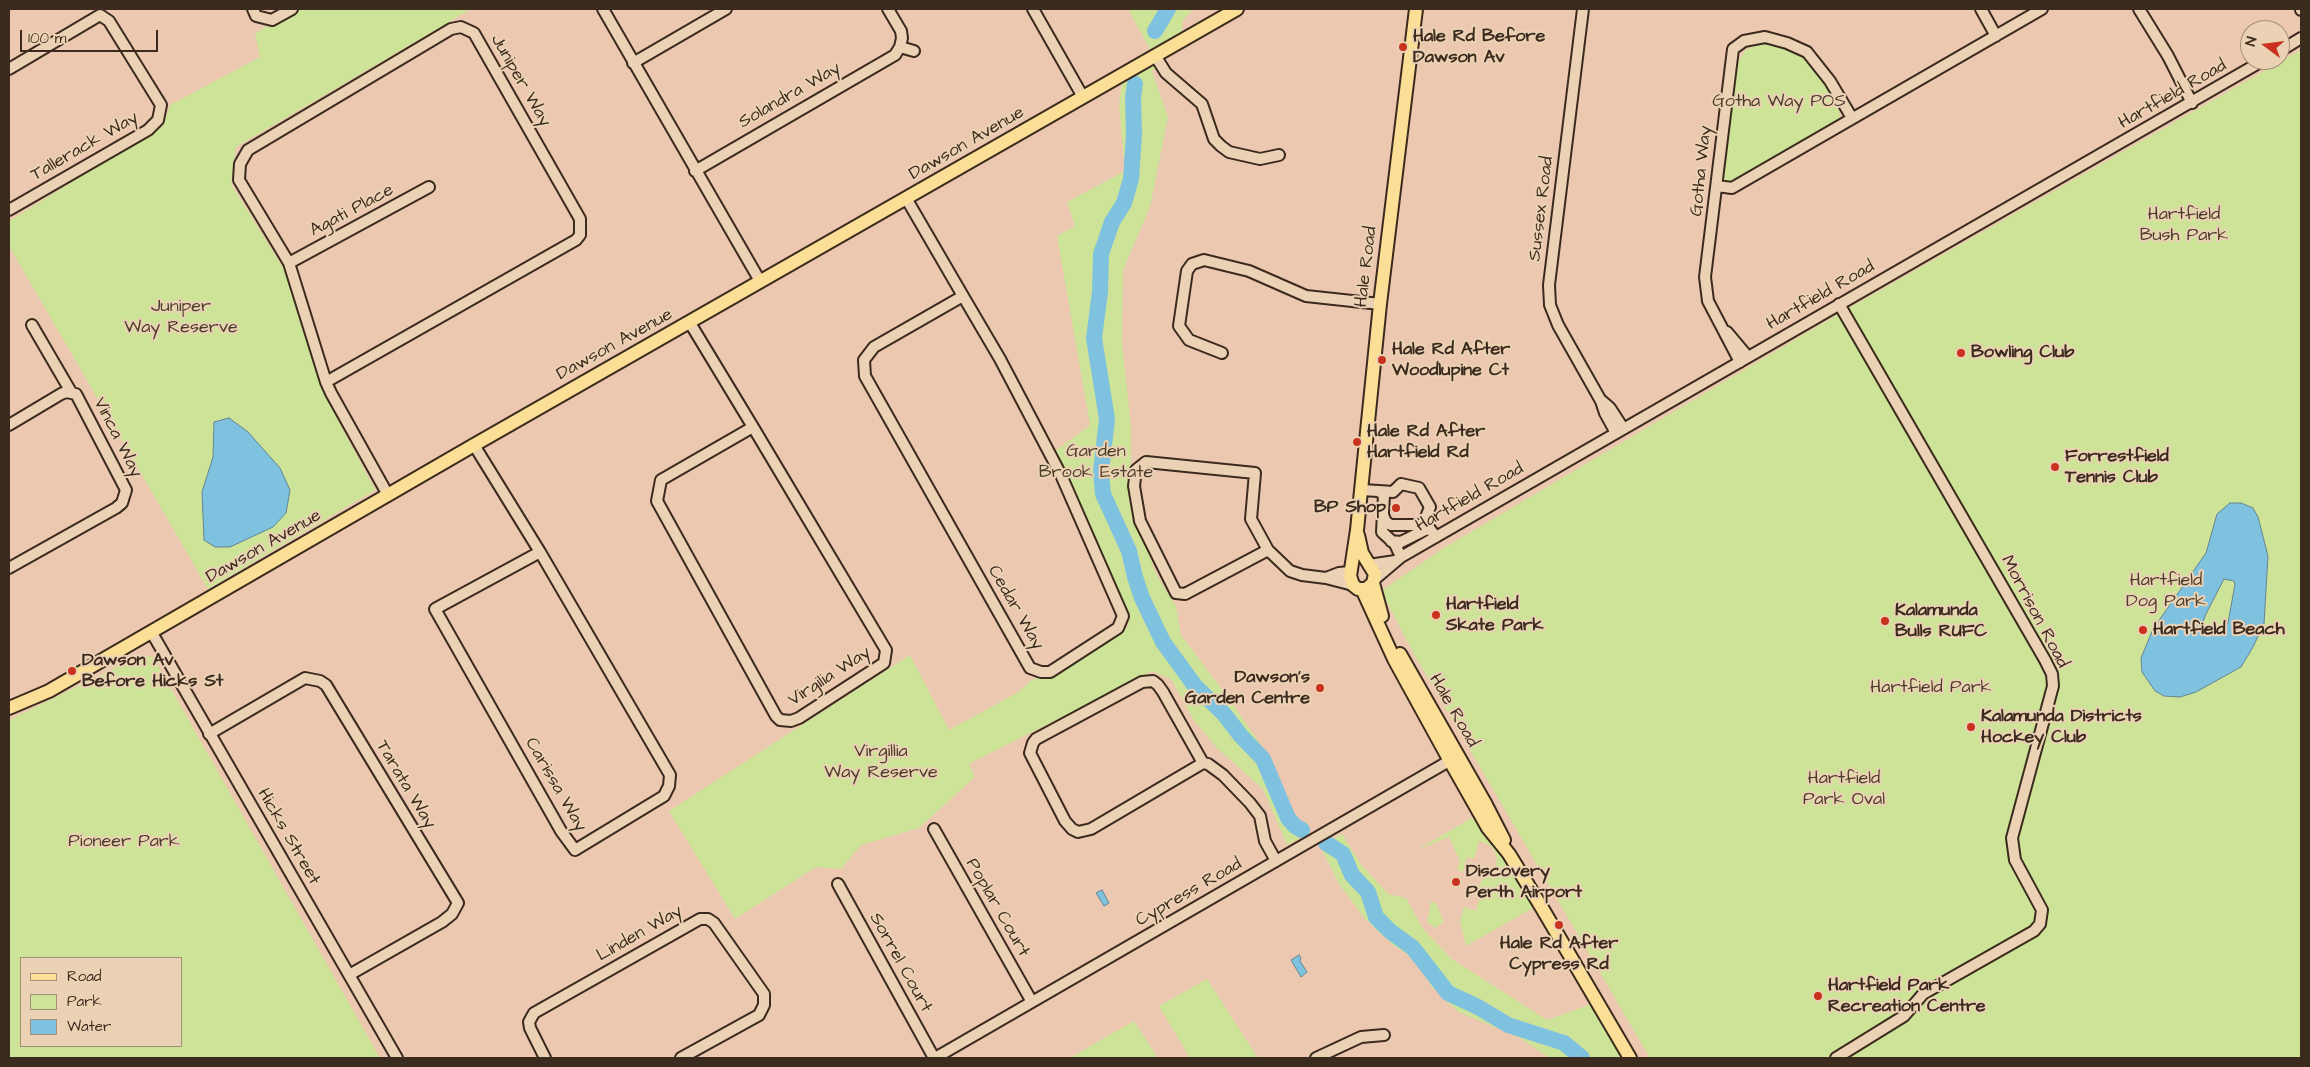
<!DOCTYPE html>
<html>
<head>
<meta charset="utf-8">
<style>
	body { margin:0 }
	#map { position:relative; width:2310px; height:1067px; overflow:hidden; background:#ecc8b0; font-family:"Architects Daughter",sans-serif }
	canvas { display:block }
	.frame { position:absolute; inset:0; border:10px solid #3b2a1e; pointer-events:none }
	.legend { position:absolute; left:20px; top:957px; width:162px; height:90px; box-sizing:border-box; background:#ecd2b4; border:1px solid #a58f78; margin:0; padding:6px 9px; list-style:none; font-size:15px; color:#3b2a1e }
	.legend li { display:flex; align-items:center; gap:10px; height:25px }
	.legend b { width:25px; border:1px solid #a58f78 }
	.north { position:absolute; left:2240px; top:20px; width:50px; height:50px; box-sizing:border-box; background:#ecd2b4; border:1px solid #a58f78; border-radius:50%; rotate:285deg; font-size:14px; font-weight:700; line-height:20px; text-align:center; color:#3b2a1e }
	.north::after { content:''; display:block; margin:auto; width:18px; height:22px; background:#c8321e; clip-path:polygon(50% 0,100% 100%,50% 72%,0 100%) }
	.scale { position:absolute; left:20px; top:30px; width:138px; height:22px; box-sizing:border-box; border:2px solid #3b2a1e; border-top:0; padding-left:6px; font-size:15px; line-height:18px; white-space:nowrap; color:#3b2a1e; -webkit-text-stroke:4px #ecd2b4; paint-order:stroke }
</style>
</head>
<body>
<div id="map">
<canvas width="2310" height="1067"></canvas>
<div class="frame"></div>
<ul class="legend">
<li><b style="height:6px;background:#fbdf96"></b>Road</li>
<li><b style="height:14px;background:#cde398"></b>Park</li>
<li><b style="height:14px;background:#7fc2e0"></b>Water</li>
</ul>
<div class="north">N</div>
<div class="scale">100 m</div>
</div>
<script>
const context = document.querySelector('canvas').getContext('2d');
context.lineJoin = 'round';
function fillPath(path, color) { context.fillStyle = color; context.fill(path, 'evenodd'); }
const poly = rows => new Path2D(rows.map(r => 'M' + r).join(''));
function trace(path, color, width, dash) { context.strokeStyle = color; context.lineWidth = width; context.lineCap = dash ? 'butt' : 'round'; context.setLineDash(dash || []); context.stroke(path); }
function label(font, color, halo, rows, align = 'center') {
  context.font = font + ' "Architects Daughter",sans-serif'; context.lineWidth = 4; context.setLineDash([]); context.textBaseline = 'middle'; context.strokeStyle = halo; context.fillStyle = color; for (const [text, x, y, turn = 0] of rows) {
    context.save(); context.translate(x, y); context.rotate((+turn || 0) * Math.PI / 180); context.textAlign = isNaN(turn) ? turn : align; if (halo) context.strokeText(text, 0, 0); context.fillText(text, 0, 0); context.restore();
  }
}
fillPath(poly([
	[298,9,471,9,236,147,231,184,285,271,323,392,375,490,208,589,9,246,9,221,163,126,170,105,260,57,255,33],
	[1128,9,1193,9,1183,20,1181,36,1152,71,1168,117,1150,207,1123,270,1122,342,1131,427,1131,507,1156,574,1176,606,1181,635,1232,703,1270,758,1285,793,1299,839,1287,845,1263,789,1217,748,1193,719,1172,680,1152,671,969,764,975,777,919,828,861,845,841,869,816,867,735,919,669,811,910,655,949,730,1017,693,1033,679,1050,675,1124,631,1129,625,1054,452,1090,425,1057,236,1075,226,1067,202,1125,171,1119,105,1123,73,1152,53],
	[1763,44,1788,48,1806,58,1817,70,1839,110,1840,118,1839,123,1732,185,1724,183,1723,176,1736,65,1745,51,1751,47],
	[2301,50,2301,1058,1650,1058,1415,656,1381,591,1444,548,1823,323],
	[141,655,153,657,380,1058,9,1058,9,720],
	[21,958,181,958,181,1046,21,1046],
	[1480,813,1540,904,1466,946,1460,921,1464,907,1476,911,1481,894,1476,892,1482,880,1494,869,1497,859,1495,852,1490,845,1479,841,1474,859,1467,857,1463,872,1457,870,1460,861,1449,837,1417,850],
	[1342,834,1361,864,1388,894,1406,898,1423,929,1452,959,1547,1020,1597,1002,1630,1058,1550,1058,1518,1037,1458,1012,1432,987,1417,961,1393,945,1365,919,1339,884,1320,846],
	[1431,902,1436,903,1444,922,1435,928,1427,922],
	[1207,979,1258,1058,1190,1058,1159,1006],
	[1134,1021,1158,1058,1070,1058,1106,1037]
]), '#cde398');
const water = poly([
	[229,418,248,432,280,468,290,490,286,513,273,527,230,547,215,547,204,540,202,492,213,457,214,422,229,418],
	[2230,503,2241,503,2253,508,2258,517,2268,556,2264,624,2253,647,2241,667,2196,692,2180,697,2164,696,2155,691,2142,672,2141,658,2153,629,2206,553,2217,514,2230,503],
	[2224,579,2234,581,2235,584,2228,623,2217,630,2206,628,2203,622,2206,614,2224,579],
	[1102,890,1109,903,1104,906,1096,893,1102,890],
	[1299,955,1301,958,1300,961,1307,972,1301,977,1291,960,1299,955]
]);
fillPath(water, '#7fc2e0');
trace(water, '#648592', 1);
trace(poly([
	[1155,31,1168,9],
	[1135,84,1133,97,1134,134,1131,179,1124,203,1112,222,1101,254,1100,292,1094,338,1107,419,1101,472,1103,494,1129,551,1135,577,1142,598,1163,642,1195,686,1224,714,1241,736,1263,759,1288,818,1295,826,1302,830],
	[1326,843,1343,854,1352,875,1368,892,1376,917,1390,931,1413,948,1448,993,1478,1007,1508,1025,1564,1043,1582,1058]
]), '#7fc2e0', 16);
const minor = poly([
	[253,9,256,16,272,20,292,9],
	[603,9,760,281],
	[1033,9,1083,97],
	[1583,9,1549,285,1550,305,1558,325,1601,401,1605,413,1616,433],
	[1981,9,1996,36],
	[2139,9,2168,56,2192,103],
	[2301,9,2301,10],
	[900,47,914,51],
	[2280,51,2301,38],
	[1156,57,1166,73,1202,104,1214,139,1221,146,1229,152,1260,159,1279,155],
	[633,63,726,9],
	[9,69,100,15,109,21,161,105,158,120,148,130,9,210],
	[695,171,895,55,900,47,902,38,901,31,888,9],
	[1717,186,1732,188,2042,9],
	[906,198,963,296,1000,359,1061,475,1123,616,1118,628,1050,672,1041,672,1030,668,865,376,864,360,874,347,963,296],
	[289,263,429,187],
	[690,323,753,427,886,650,884,663,799,718,791,721,780,720,776,716,657,501,661,480,753,427],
	[32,325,71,392],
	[1727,332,1748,357],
	[1222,353,1189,340,1179,326,1187,271,1192,264,1204,260,1249,271,1306,296,1380,304],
	[1740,362,1708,301,1705,277,1733,49,1744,41,1765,37,1787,43,1807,52,1830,81,1852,118],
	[326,382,576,240,580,235,580,219,474,33,461,27,451,29,248,150,240,164,239,180,289,263,326,382,331,393,388,495],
	[1602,401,1610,408,1623,428],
	[9,425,61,394,66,392,76,394,126,490,122,503,116,508,9,568],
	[474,445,540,552,670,775,669,786,664,796,575,850,561,831,435,609,540,552],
	[1361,490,1379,491,1384,495,1382,532,1395,544,1401,557],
	[1379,491,1393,492,1401,484,1419,488,1430,507,1421,530],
	[1383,515,1386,522,1391,525,1427,525,1436,537],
	[1391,541,1401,542,1427,529],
	[1268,550,1185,594,1176,593,1140,521,1134,486,1136,470,1146,462,1255,473,1251,519,1268,550,1290,571,1302,575,1326,578,1353,585],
	[1369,565,1395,561],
	[1326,578,1339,573,1350,572],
	[1375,579,1401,557,2264,60],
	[152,633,397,1058],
	[209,734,305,678,320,681,326,685,458,903,452,914,442,922,349,975],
	[1203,763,1091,829,1078,832,1072,829,1065,821,1030,753,1033,743,1036,739,1142,682,1153,681,1158,685,1163,692,1203,763,1208,764,1223,775,1250,803,1260,816,1265,841,1276,861],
	[934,829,1032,1002],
	[838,884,934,1058],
	[545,1058,530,1028,529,1022,534,1013,700,919,708,919,714,923,764,994,764,1005,759,1015,681,1058],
	[935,1058,1456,757],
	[1316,1058,1361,1037,1384,1035],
	[1836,1058,1904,1016,1923,994,2034,931,2040,924,2042,910,2015,860,2012,838,2053,686,2052,674,2045,660,1839,304]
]);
const major = poly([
	[1358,535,1362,553,1375,574,1373,583,1382,616],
	[1373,583,1366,589,1358,589,1353,585,1350,576,1357,530,1380,304,1416,9],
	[1362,589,1394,659,1450,761,1488,828,1509,854,1542,908,1630,1058],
	[1400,654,1485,803,1504,840],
	[9,708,49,691,474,445,1237,9]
]);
trace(minor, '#3b2a1e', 14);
trace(major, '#3b2a1e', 16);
trace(minor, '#ecd2b4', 10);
trace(major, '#fbdf96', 12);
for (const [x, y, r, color] of [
	[1403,47,5,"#c8321e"],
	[1961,353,5,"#c8321e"],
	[1382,360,5,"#c8321e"],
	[1357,442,5,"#c8321e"],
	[2055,467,5,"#c8321e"],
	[1396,508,5,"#c8321e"],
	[1436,615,5,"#c8321e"],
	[1885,621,5,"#c8321e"],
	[2143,630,5,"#c8321e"],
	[72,671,5,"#c8321e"],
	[1320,688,5,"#c8321e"],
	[1971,727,5,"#c8321e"],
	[1456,882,5,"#c8321e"],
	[1559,925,5,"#c8321e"],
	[1818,996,5,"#c8321e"]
]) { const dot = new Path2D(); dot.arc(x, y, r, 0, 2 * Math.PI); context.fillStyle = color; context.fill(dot); trace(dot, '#ecd2b4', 2); }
label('bold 18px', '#3b2a1e', '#ecd2b4', [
	["Hale Rd Before",1413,37],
	["Dawson Av",1413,58],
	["Hale Rd After",1392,350],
	["Woodlupine Ct",1392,371],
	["Bowling Club",1971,353],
	["Hale Rd After",1367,432],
	["Hartfield Rd",1367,453],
	["Forrestfield",2065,457],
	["Tennis Club",2065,478],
	["BP Shop",1386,508,"right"],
	["Hartfield",1446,605],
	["Skate Park",1446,626],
	["Kalamunda",1895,611],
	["Bulls RUFC",1895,632],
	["Hartfield Beach",2153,630],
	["Dawson Av",82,661],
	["Before Hicks St",82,682],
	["Dawson's",1310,678,"right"],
	["Garden Centre",1310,699,"right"],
	["Kalamunda Districts",1981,717],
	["Hockey Club",1981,738],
	["Discovery",1466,872],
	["Perth Airport",1466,893],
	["Hale Rd After",1559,944,"center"],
	["Cypress Rd",1559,965,"center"],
	["Hartfield Park",1828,986],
	["Recreation Centre",1828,1007]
], 'left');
label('18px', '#3b2a1e', '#ecd2b4', [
	["Juniper Way",520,81,60],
	["Hartfield Road",2173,95,-30],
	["Solandra Way",790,96,-30],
	["Dawson Avenue",967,144,-30],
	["Tallerack Way",85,147,-30],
	["Gotha Way",1702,171,-84],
	["Sussex Road",1542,209,-83],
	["Agati Place",352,211,-28],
	["Hale Road",1367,267,-83],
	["Hartfield Road",1821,296,-30],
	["Dawson Avenue",615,345,-29],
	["Vinca Way",117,438,63],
	["Hartfield Road",1470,498,-30],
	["Dawson Avenue",264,547,-30],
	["Cedar Way",1015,608,60],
	["Morrison Road",2034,612,62],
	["Virgilia Way",830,677,-33],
	["Hale Road",1453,711,60],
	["Tarata Way",405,785,59],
	["Carissa Way",555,785,60],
	["Hicks Street",288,837,60],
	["Cypress Road",1189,893,-30],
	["Poplar Court",997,908,60],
	["Linden Way",640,934,-30],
	["Sorrel Court",900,963,61]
]);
label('18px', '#4a3c2a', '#ecd2b4', [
	["Gotha Way POS",1779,102],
	["Hartfield",2184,215],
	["Bush Park",2184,236],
	["Juniper",181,307],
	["Way Reserve",181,328],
	["Garden",1096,452],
	["Brook Estate",1096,473],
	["Hartfield",2166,581],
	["Dog Park",2166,602],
	["Hartfield Park",1931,688],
	["Virgillia",881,752],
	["Way Reserve",881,773],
	["Hartfield",1844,779],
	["Park Oval",1844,800],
	["Pioneer Park",124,842]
]);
</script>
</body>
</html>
